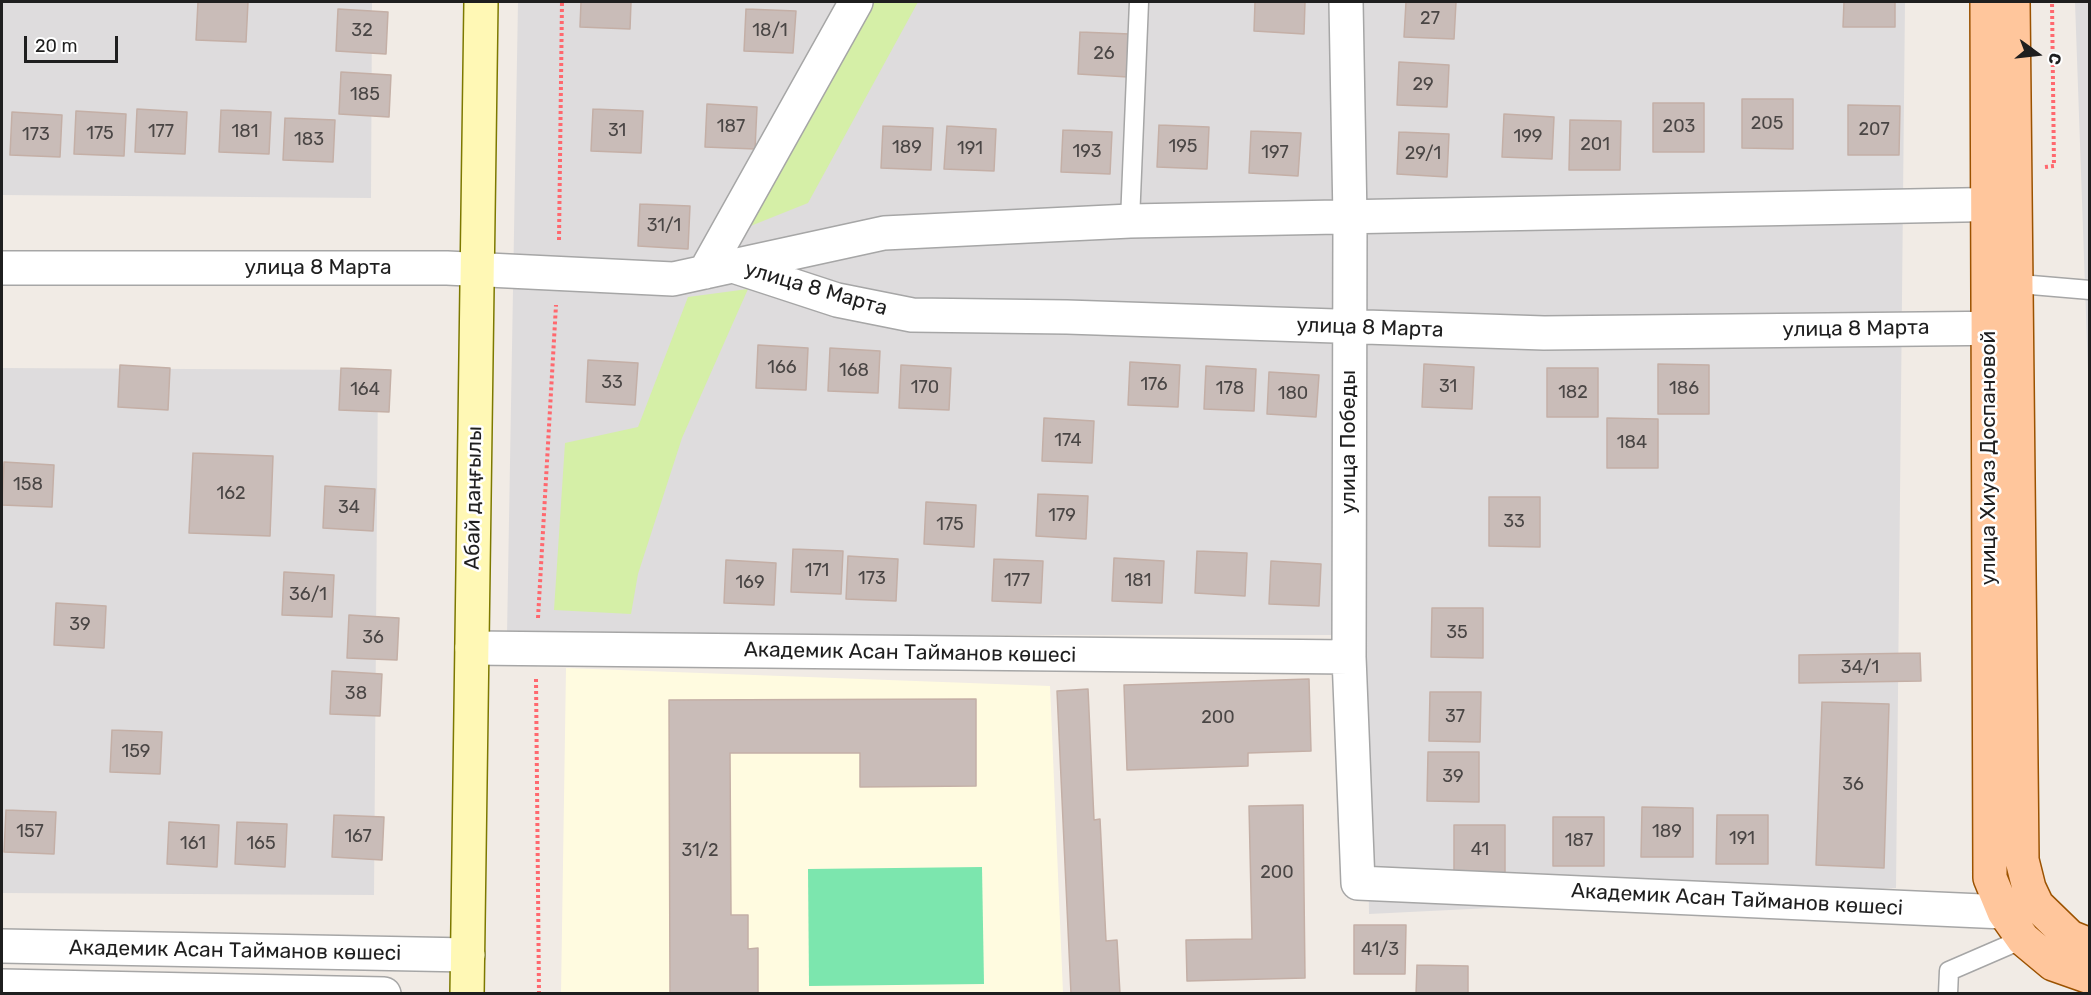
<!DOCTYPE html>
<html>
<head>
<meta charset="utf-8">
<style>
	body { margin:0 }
	#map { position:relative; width:2091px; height:995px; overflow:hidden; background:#f1ebe5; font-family:Rubik,sans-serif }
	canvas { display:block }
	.frame { position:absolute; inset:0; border:3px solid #1f1f1f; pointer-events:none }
	.north { position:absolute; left:2007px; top:24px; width:60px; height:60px; -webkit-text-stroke:4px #fff; paint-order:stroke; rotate:105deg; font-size:16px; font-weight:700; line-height:24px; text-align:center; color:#1f1f1f }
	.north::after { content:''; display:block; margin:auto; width:21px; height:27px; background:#1f1f1f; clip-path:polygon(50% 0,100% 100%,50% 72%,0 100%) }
	.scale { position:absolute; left:24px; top:36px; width:94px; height:27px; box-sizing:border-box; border:3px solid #1f1f1f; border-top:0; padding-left:8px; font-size:18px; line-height:21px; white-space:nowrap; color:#1f1f1f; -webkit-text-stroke:4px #fff; paint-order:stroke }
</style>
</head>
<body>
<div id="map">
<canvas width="2091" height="995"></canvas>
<div class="frame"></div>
<div class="north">С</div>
<div class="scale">20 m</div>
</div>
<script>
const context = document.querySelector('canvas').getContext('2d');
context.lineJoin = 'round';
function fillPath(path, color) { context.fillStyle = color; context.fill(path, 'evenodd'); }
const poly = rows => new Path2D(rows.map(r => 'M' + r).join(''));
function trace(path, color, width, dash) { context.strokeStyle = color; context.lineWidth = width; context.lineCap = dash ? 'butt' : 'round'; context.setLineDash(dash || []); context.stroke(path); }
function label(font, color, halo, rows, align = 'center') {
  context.font = font + ' Rubik,sans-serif'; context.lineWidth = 5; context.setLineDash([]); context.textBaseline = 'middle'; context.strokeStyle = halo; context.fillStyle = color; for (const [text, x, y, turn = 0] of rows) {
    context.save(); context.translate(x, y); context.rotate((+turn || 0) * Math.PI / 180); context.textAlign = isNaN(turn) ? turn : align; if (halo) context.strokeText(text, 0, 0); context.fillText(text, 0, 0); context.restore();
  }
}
fillPath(poly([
	[2,2,372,2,371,198,2,195],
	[518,2,1905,2,1896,888,1369,914,1366,635,507,635],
	[2075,2,2090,2,2089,400],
	[2,368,378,370,374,895,2,893]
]), '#dedcdd');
fillPath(poly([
	[566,668,1050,686,1063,993,561,994]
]), '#fffbe0');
fillPath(poly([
	[865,2,918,2,808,203,743,229],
	[748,289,682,438,638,574,631,614,554,610,565,443,638,427,688,297]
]), '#d5efa7');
fillPath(poly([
	[982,867,984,984,809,986,808,869]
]), '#7ce6ae');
const building = poly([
	[198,2,248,2,246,42,196,40,198,2],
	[581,2,631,2,630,29,580,27,581,2],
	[1255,2,1305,2,1304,34,1254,31,1255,2],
	[1406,2,1456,2,1454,39,1404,37,1406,2],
	[1844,2,1895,2,1895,27,1843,27,1844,2],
	[338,9,388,12,386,54,336,51,338,9],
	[746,9,796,11,793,53,744,51,746,9],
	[1080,32,1130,34,1128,77,1078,74,1080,32],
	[1399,62,1449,65,1447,107,1397,105,1399,62],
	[341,72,391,75,389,117,339,114,341,72],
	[1742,99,1793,99,1793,149,1742,148,1742,99],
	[1653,103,1704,103,1704,152,1653,152,1653,103],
	[707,104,757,107,755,149,705,147,707,104],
	[1848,105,1900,106,1899,155,1848,155,1848,105],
	[137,109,187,112,185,154,135,152,137,109],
	[593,109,643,111,641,153,591,151,593,109],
	[221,110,271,112,269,154,219,152,221,110],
	[76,111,126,114,124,156,74,154,76,111],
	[12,112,62,115,60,157,10,155,12,112],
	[1504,114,1554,117,1552,159,1502,157,1504,114],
	[285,118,335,120,333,162,283,160,285,118],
	[1570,120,1621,121,1620,170,1569,170,1570,120],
	[1159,125,1209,127,1207,169,1157,167,1159,125],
	[883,126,933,128,931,170,881,168,883,126],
	[947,126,996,129,994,171,944,169,947,126],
	[1063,130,1112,132,1110,174,1061,172,1063,130],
	[1251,131,1301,133,1298,176,1249,173,1251,131],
	[1399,132,1449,134,1447,177,1397,174,1399,132],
	[640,204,690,206,688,249,638,246,640,204],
	[758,345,808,348,806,390,756,388,758,345],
	[830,348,880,351,878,393,828,391,830,348],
	[588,360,638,363,635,405,586,402,588,360],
	[1130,362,1180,365,1178,407,1128,405,1130,362],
	[1424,364,1474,367,1472,409,1422,407,1424,364],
	[1658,364,1709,365,1709,414,1658,414,1658,364],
	[120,365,170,368,168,410,118,407,120,365],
	[901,365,951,368,949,410,899,408,901,365],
	[1206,366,1256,369,1254,411,1204,409,1206,366],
	[341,368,391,370,389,412,339,410,341,368],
	[1547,368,1598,368,1598,417,1547,417,1547,368],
	[1269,372,1319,375,1316,417,1267,414,1269,372],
	[1044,418,1094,421,1092,463,1042,461,1044,418],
	[1607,418,1658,419,1658,468,1607,468,1607,418],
	[193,453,273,456,270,536,189,533,193,453],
	[4,462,54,465,52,507,2,505,4,462],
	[325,486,375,489,373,531,323,528,325,486],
	[1038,494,1088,496,1086,539,1036,536,1038,494],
	[1489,497,1540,497,1540,547,1489,546,1489,497],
	[926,502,976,505,974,547,924,544,926,502],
	[793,549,843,551,841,594,791,592,793,549],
	[1197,551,1247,553,1245,596,1195,593,1197,551],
	[848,556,898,559,896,601,846,599,848,556],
	[1114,558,1164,561,1162,603,1112,601,1114,558],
	[994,559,1043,561,1041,603,992,601,994,559],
	[726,560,776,563,774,605,724,603,726,560],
	[1271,561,1321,564,1319,606,1269,604,1271,561],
	[284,572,334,575,332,617,282,615,284,572],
	[56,603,106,606,104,648,54,645,56,603],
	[1432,608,1483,608,1483,658,1431,657,1432,608],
	[349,615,399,618,397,660,347,658,349,615],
	[1920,653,1921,681,1799,683,1799,655,1920,653],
	[332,671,382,674,380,716,330,714,332,671],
	[1309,679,1311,751,1248,753,1248,766,1127,770,1124,685,1309,679],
	[1088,689,1094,820,1100,819,1106,941,1117,940,1120,994,1071,994,1057,691,1088,689],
	[1430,692,1481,692,1480,742,1429,741,1430,692],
	[976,699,976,786,860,787,860,753,730,753,731,915,748,915,748,949,758,948,758,994,670,994,669,700,976,699],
	[1822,702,1889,704,1884,868,1816,865,1822,702],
	[112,730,162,732,160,774,110,772,112,730],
	[1428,752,1479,752,1479,802,1427,801,1428,752],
	[1303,805,1305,978,1187,981,1186,940,1252,939,1249,806,1303,805],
	[1642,807,1693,808,1693,857,1641,857,1642,807],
	[6,810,56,812,54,854,4,852,6,810],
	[334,815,384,817,382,860,332,857,334,815],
	[1717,815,1768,815,1768,864,1716,864,1717,815],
	[1553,817,1604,817,1604,866,1553,866,1553,817],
	[169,822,219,825,217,867,167,864,169,822],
	[237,822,287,824,285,867,235,864,237,822],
	[1454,825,1505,825,1505,875,1454,874,1454,825],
	[1354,925,1406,925,1405,974,1354,974,1354,925],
	[1417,965,1468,966,1468,994,1416,994,1417,965]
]);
fillPath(building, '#c9bcb8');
trace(building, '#c4afa6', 1.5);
const service = poly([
	[1130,221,1139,2],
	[2008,283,2090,290],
	[1948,994,1949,971,2023,939]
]);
const minor = poly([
	[1346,2,1350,219,1349,657,1358,883,2004,912],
	[733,266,837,300,912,315,1067,317,1544,333,2015,328],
	[2,268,447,268,673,279,884,233,1130,221,2014,204],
	[705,272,856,2],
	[472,648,1349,657],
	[2,946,468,955],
	[2,986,384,994]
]);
const secondary = poly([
	[467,994,481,2]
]);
const primary = poly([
	[1987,2,1990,878,2004,912,2023,939,2053,964,2090,977],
	[2013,2,2022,860,2029,888,2037,905,2070,937,2090,945]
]);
trace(service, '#a6a6a6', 21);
trace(minor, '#a6a6a6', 36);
trace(secondary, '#7d7900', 36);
trace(primary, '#9b5200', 36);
trace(poly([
	[2045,167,2054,166,2052,2],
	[559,240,562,2],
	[538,618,556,305],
	[536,679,539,994]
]), '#ff686e', 4, [3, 3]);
trace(service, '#fff', 18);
trace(minor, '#fff', 33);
trace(secondary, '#fff8b5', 33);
trace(primary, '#ffc69c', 33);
label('18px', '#4a4645', null, [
	["27",1430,19],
	["32",362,31],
	["18/1",770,31],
	["26",1104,54],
	["29",1423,85],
	["185",365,95],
	["205",1767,124],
	["187",731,127],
	["203",1679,127],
	["207",1874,130],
	["31",617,131],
	["177",161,132],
	["181",245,132],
	["175",100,134],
	["173",36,135],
	["199",1528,137],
	["183",309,140],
	["201",1595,145],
	["195",1183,147],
	["189",907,148],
	["191",970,149],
	["193",1087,152],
	["197",1275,153],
	["29/1",1423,154],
	["31/1",664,226],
	["166",782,368],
	["168",854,371],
	["33",612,383],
	["176",1154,385],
	["31",1448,387],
	["170",925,388],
	["178",1230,389],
	["186",1684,389],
	["164",365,390],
	["182",1573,393],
	["180",1293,394],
	["174",1068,441],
	["184",1632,443],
	["158",28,485],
	["162",231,494],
	["34",349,508],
	["179",1062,516],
	["33",1514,522],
	["175",950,525],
	["171",817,571],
	["173",872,579],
	["177",1017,581],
	["181",1138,581],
	["169",750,583],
	["36/1",308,595],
	["39",80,625],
	["35",1457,633],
	["36",373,638],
	["34/1",1860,668],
	["38",356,694],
	["37",1455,717],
	["200",1218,718],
	["159",136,752],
	["39",1453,777],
	["36",1853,785],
	["157",30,832],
	["189",1667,832],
	["167",358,837],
	["191",1742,839],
	["187",1579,841],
	["161",193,844],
	["165",261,844],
	["41",1480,850],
	["31/2",700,851],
	["200",1277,873],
	["41/3",1380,950]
]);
label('21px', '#1f1f1f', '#fff', [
	["улица 8 Марта",318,268],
	["улица 8 Марта",816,289,16],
	["улица 8 Марта",1370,328,2],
	["улица 8 Марта",1856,329,-1],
	["улица Победы",1349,442,-90],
	["улица Хиуаз Доспановой",1989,458,-90],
	["Абай даңғылы",474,498,-89],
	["Академик Асан Тайманов көшесі",910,653,1],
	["Академик Асан Тайманов көшесі",1737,900,3],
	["Академик Асан Тайманов көшесі",235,951,1]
]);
</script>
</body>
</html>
